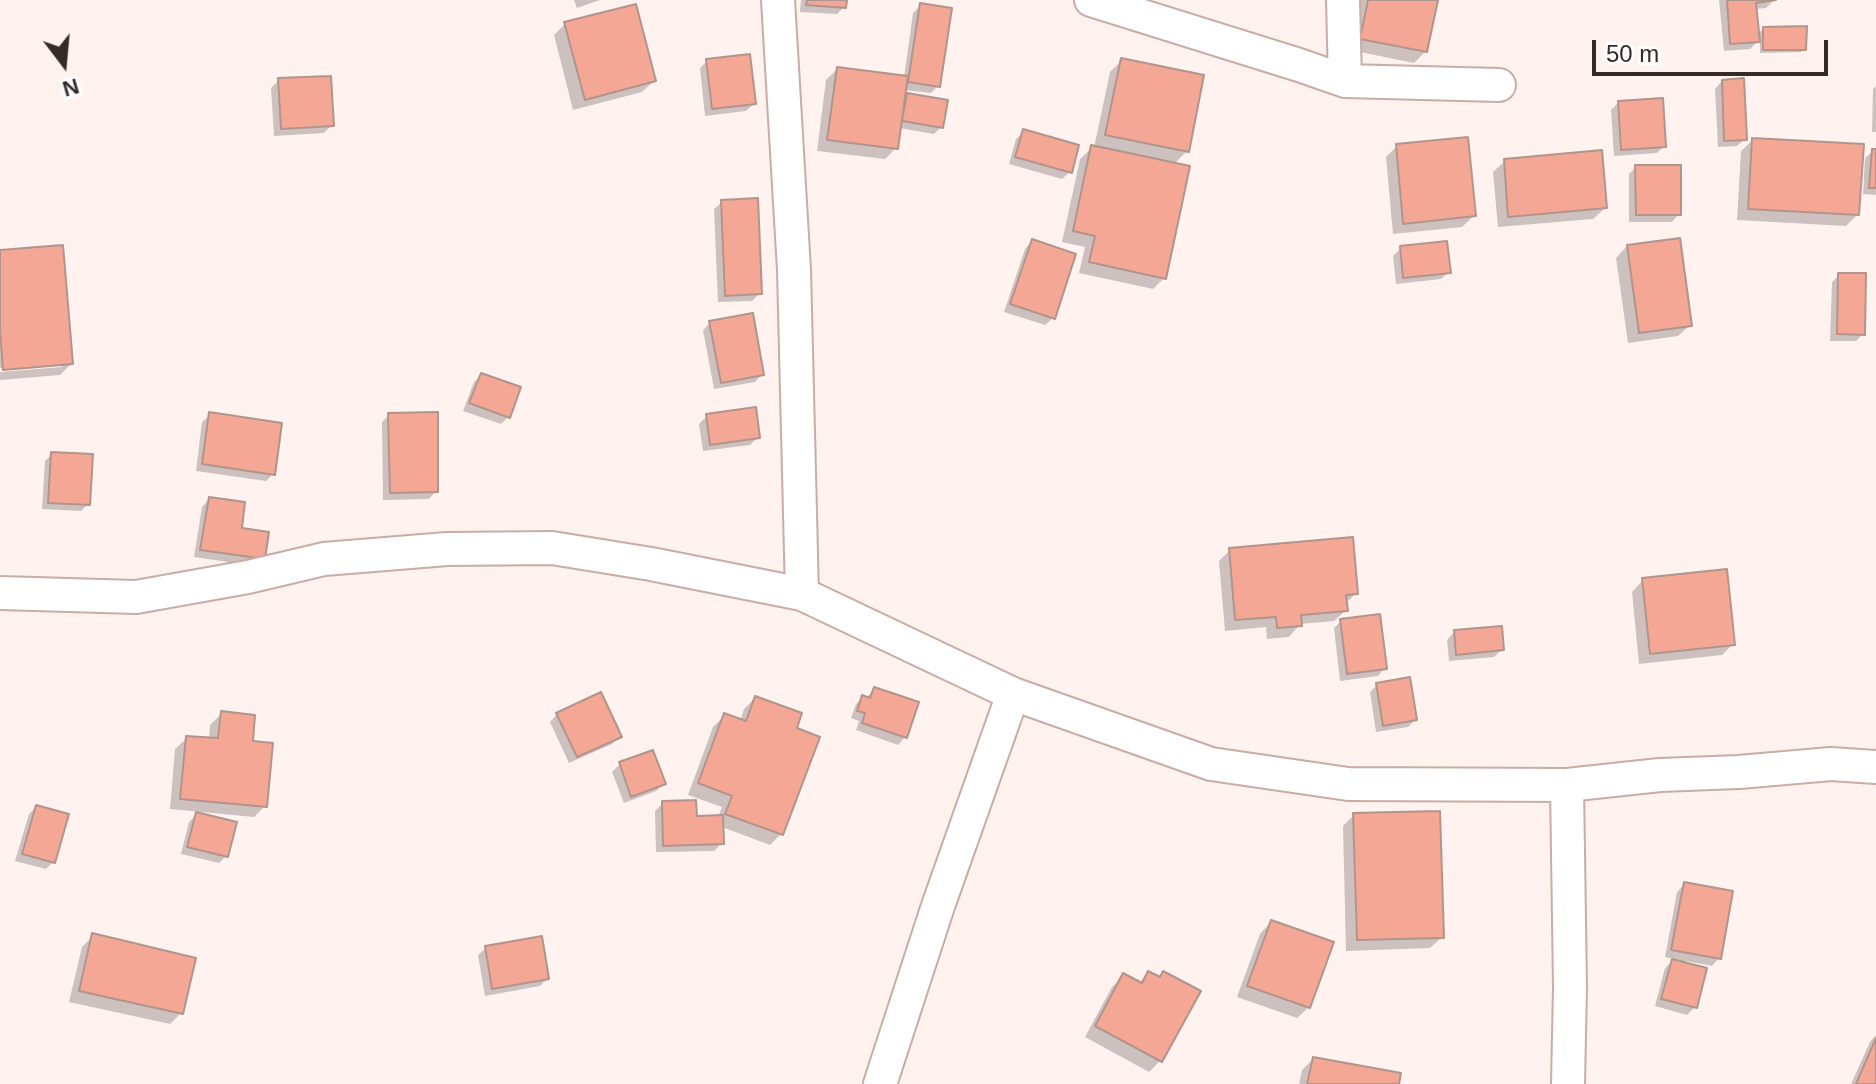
<!DOCTYPE html>
<html>
<head>
<meta charset="utf-8">
<style>
	body { margin:0 }
	#map { position:relative; width:1876px; height:1084px; overflow:hidden; background:#fff2ef; font-family:Arial,sans-serif }
	canvas { display:block }
	.north { position:absolute; left:24px; top:24px; width:80px; height:80px; -webkit-text-stroke:6px #fff; paint-order:stroke; rotate:164deg; font-size:22px; font-weight:700; line-height:32px; text-align:center; color:#352a27 }
	.north::after { content:''; display:block; margin:auto; width:28px; height:36px; background:#352a27; clip-path:polygon(50% 0,100% 100%,50% 72%,0 100%) }
	.scale { position:absolute; left:1592px; top:40px; width:236px; height:36px; box-sizing:border-box; border:4px solid #352a27; border-top:0; padding-left:10px; font-size:24px; line-height:28px; white-space:nowrap; color:#352a27; -webkit-text-stroke:6px #fff; paint-order:stroke }
</style>
</head>
<body>
<div id="map">
<canvas width="1876" height="1084"></canvas>
<div class="north">N</div>
<div class="scale">50 m</div>
</div>
<script>
const context = document.querySelector('canvas').getContext('2d');
context.lineJoin = 'round';
function fillPath(path, color) { context.fillStyle = color; context.fill(path, 'evenodd'); }
const poly = rows => new Path2D(rows.map(r => 'M' + r).join(''));
function trace(path, color, width, dash) { context.strokeStyle = color; context.lineWidth = width; context.lineCap = dash ? 'butt' : 'round'; context.setLineDash(dash || []); context.stroke(path); }
fillPath(poly([
	[574,0,600,0,577,8],
	[801,0,845,0,844,7,837,14,800,12],
	[1360,0,1436,0,1426,51,1414,63,1350,50],
	[1719,0,1774,0,1766,8,1755,9,1757,35,1763,29,1804,49,1801,52,1760,53,1760,39,1750,49,1724,51],
	[921,5,938,86,931,93,904,90,902,101,908,95,941,127,934,134,899,128,896,148,885,159,817,151,826,80,837,69,904,78,913,13],
	[565,24,654,81,642,92,573,110,554,35],
	[707,61,754,104,746,111,705,116,700,68],
	[1121,61,1187,151,1173,165,1164,278,1153,289,1079,273,1085,247,1062,242,1080,159,1092,148,1094,148,1110,72],
	[279,80,332,125,324,133,274,136,271,88],
	[1722,81,1745,139,1737,146,1718,147,1715,89],
	[1876,86,1876,132,1872,132,1873,89],
	[1619,102,1664,146,1657,153,1614,156,1611,110],
	[1024,132,1070,172,1062,179,1009,164,1016,139],
	[1753,140,1857,215,1846,226,1737,220,1741,151],
	[1397,146,1474,216,1462,227,1393,234,1386,157],
	[1873,151,1876,151,1876,195,1863,194,1865,158],
	[1505,161,1605,208,1593,219,1498,227,1493,172],
	[1636,167,1679,214,1672,222,1629,222,1629,174],
	[722,202,760,293,752,301,718,302,714,209],
	[1032,241,1053,318,1045,325,1004,312,1025,249],
	[1627,246,1690,325,1678,336,1628,343,1616,258],
	[1401,248,1449,272,1441,279,1396,284,1393,256],
	[0,252,71,364,60,375,0,380,0,372,62,367,62,363,0,368],
	[1839,275,1863,334,1856,341,1830,341,1832,282],
	[710,323,762,374,755,382,714,389,703,330],
	[481,375,509,416,501,424,463,411,474,382],
	[210,415,273,474,266,481,196,471,202,422],
	[389,415,436,491,429,499,383,500,382,422],
	[707,416,758,437,750,445,703,451,699,424],
	[52,454,88,504,81,511,42,509,45,461],
	[209,499,263,558,255,566,194,557,202,507],
	[1230,550,1356,593,1345,604,1346,610,1334,621,1300,624,1289,637,1267,639,1266,627,1225,631,1219,561],
	[1643,580,1733,644,1722,655,1639,664,1632,592],
	[1341,621,1385,668,1378,676,1340,681,1334,628],
	[1454,632,1502,649,1494,657,1449,661,1447,640],
	[1377,685,1415,720,1408,727,1376,732,1370,692],
	[874,689,905,737,898,745,856,730,859,721,851,718,856,704,863,697,866,698],
	[755,698,794,729,781,834,770,845,722,827,722,843,714,851,656,852,655,811,663,803,695,818,718,817,722,807,688,795,713,727,725,715,740,721,744,709],
	[221,714,251,743,265,806,254,817,170,809,175,749,187,738,209,739,210,725],
	[557,714,619,737,612,744,569,763,550,722],
	[652,752,663,784,656,791,624,803,612,772,620,764],
	[36,807,53,862,46,869,15,861,29,814],
	[196,815,226,856,219,863,181,854,189,822],
	[1354,815,1442,937,1430,948,1346,951,1343,826],
	[1685,884,1719,958,1712,966,1686,961,1695,1007,1687,1015,1655,1006,1665,968,1674,959,1665,957,1677,892],
	[1271,922,1309,1007,1297,1018,1237,997,1260,934],
	[93,936,181,1013,170,1024,69,1002,82,947],
	[486,948,547,979,540,986,485,996,478,955],
	[1149,973,1158,978,1163,973,1160,1061,1149,1072,1085,1037,1112,987,1124,976,1138,984],
	[1876,1035,1876,1084,1851,1084,1870,1042],
	[1313,1059,1397,1084,1299,1084,1302,1070]
]), '#0003');
const building = poly([
	[807,0,847,0,846,8,806,5,807,0],
	[1368,0,1438,0,1427,52,1360,39,1368,0],
	[1727,0,1776,0,1756,3,1760,42,1730,44,1727,0],
	[920,3,952,8,940,87,908,82,920,3],
	[636,4,656,81,585,100,564,22,636,4],
	[1807,26,1806,50,1763,50,1763,27,1807,26],
	[750,54,756,104,712,109,706,59,750,54],
	[1121,58,1204,75,1189,152,1105,135,1121,58],
	[837,67,908,76,898,149,827,140,837,67],
	[331,76,334,126,281,129,278,78,331,76],
	[1744,78,1747,140,1724,141,1722,80,1744,78],
	[907,93,948,100,943,128,902,121,907,93],
	[1663,98,1666,147,1621,150,1618,101,1663,98],
	[1023,129,1079,145,1072,173,1015,157,1023,129],
	[1468,137,1476,216,1403,224,1396,144,1468,137],
	[1752,138,1864,144,1859,215,1748,209,1752,138],
	[1091,145,1190,166,1166,279,1089,262,1095,236,1073,231,1091,145],
	[1872,149,1876,149,1876,188,1869,188,1872,149],
	[1602,150,1607,208,1508,217,1504,159,1602,150],
	[1635,165,1681,165,1681,215,1636,215,1635,165],
	[758,198,762,294,725,296,721,200,758,198],
	[1680,238,1692,326,1639,333,1627,245,1680,238],
	[1032,239,1076,254,1055,319,1010,304,1032,239],
	[1447,241,1451,273,1403,278,1400,246,1447,241],
	[63,245,73,364,3,370,0,330,0,250,63,245],
	[1838,273,1866,273,1865,335,1837,334,1838,273],
	[753,313,764,375,721,383,709,321,753,313],
	[481,373,521,387,510,418,469,403,481,373],
	[756,407,760,438,710,445,706,414,756,407],
	[209,412,282,423,275,475,202,464,209,412],
	[438,412,438,492,390,493,388,413,438,412],
	[51,452,93,454,90,505,48,503,51,452],
	[209,497,245,502,242,528,269,532,265,559,200,550,209,497],
	[1353,537,1358,594,1346,595,1348,611,1301,615,1302,626,1277,628,1276,617,1235,620,1229,548,1353,537],
	[1727,569,1735,645,1650,654,1642,578,1727,569],
	[1380,614,1387,669,1347,674,1340,619,1380,614],
	[1502,626,1504,650,1456,655,1454,630,1502,626],
	[1410,677,1417,720,1383,726,1376,683,1410,677],
	[874,687,919,702,907,738,862,723,865,713,857,711,862,695,870,698,874,687],
	[601,692,622,737,577,757,556,713,601,692],
	[755,696,802,713,797,728,820,737,783,835,725,814,732,796,698,783,724,713,746,721,755,696],
	[221,711,255,715,253,741,273,743,267,807,180,799,186,736,218,738,221,711],
	[653,750,666,784,631,797,619,762,653,750],
	[696,800,697,816,723,815,724,844,663,846,662,801,696,800],
	[36,805,69,814,55,863,22,854,36,805],
	[1440,811,1444,938,1357,940,1353,813,1440,811],
	[196,812,237,822,228,857,187,847,196,812],
	[1684,882,1733,891,1721,959,1671,950,1684,882],
	[1271,920,1334,942,1310,1008,1247,986,1271,920],
	[92,933,196,958,183,1014,79,991,92,933],
	[542,936,549,979,492,989,485,946,542,936],
	[1672,959,1707,968,1697,1008,1661,999,1672,959],
	[1148,971,1160,977,1163,971,1201,991,1162,1062,1095,1026,1123,973,1142,983,1148,971],
	[1876,1038,1876,1084,1856,1084,1876,1038],
	[1313,1057,1401,1073,1399,1084,1307,1084,1313,1057]
]);
fillPath(building, '#f5a795');
trace(building, '#b1948c', 2);
const minor = poly([
	[778,0,794,270,802,594],
	[1091,0,1299,65,1345,81,1499,85],
	[1343,0,1345,81],
	[0,593,136,597,248,577,324,559,447,549,552,548,651,564,802,594,1013,694,1211,764,1348,784,1567,785,1660,775,1739,772,1831,764,1876,767],
	[1567,785,1570,987,1568,1084],
	[880,1084,938,906,1013,694]
]);
trace(minor, '#caaca4', 36);
trace(minor, '#fff', 32);
</script>
</body>
</html>
